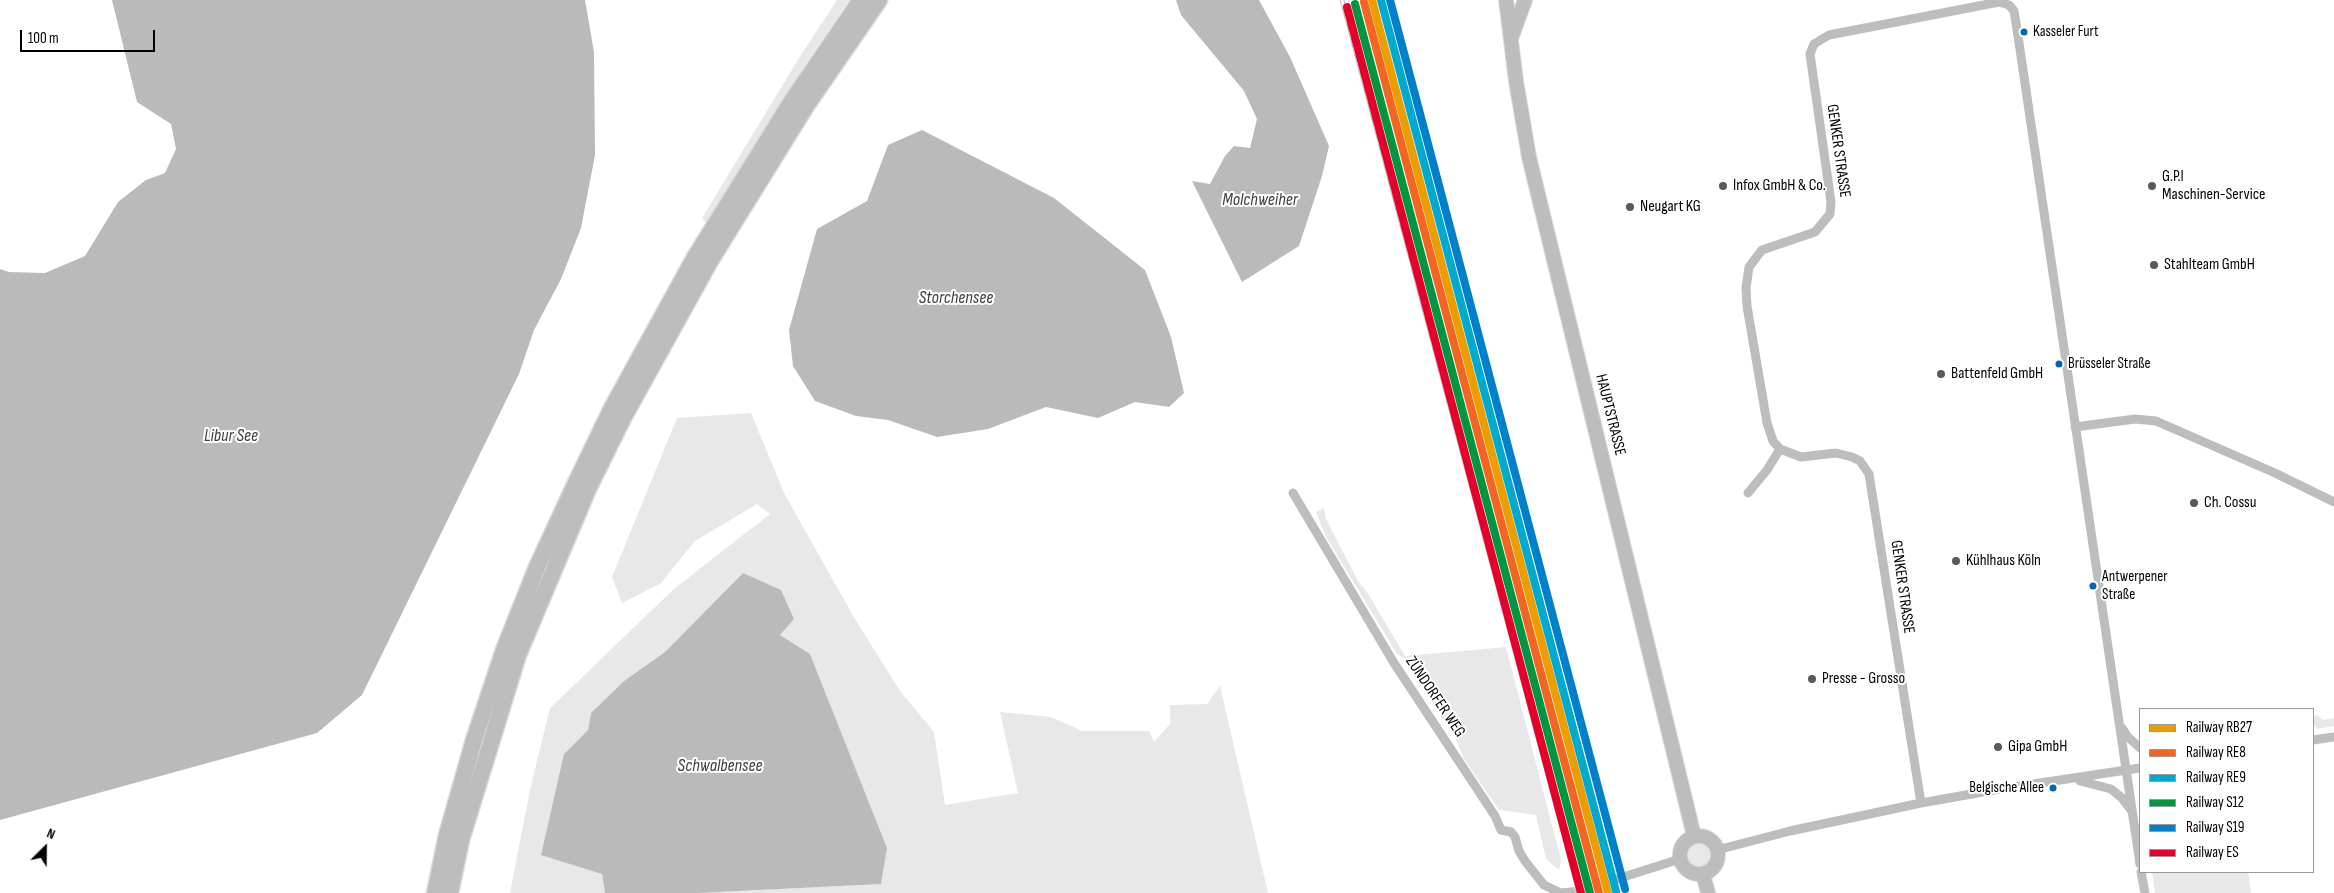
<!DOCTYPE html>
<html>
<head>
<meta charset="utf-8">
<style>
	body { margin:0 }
	#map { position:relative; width:2334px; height:893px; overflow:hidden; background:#fff; font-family:"Sofia Sans Condensed",sans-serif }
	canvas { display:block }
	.legend { position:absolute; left:2139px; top:708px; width:175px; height:165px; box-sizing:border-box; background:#fff; border:1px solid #999; margin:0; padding:6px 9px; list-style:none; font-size:15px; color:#000 }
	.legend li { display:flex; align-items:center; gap:10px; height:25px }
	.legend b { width:25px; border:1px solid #999 }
	.north { position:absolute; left:20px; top:823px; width:50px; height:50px; -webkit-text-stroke:4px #fff; paint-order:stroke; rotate:23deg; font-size:14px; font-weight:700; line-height:20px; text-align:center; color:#000 }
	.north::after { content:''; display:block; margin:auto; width:18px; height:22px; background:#000; clip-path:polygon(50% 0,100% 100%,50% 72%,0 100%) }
	.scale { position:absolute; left:20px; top:30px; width:135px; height:22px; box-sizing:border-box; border:2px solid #000; border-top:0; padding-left:6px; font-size:15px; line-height:18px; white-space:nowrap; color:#000; -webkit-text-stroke:4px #fff; paint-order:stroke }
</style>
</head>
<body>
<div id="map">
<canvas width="2334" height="893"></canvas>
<ul class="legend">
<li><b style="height:6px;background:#eb9e00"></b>Railway RB27</li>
<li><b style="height:6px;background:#f26522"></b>Railway RE8</li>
<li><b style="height:6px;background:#00a9ce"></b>Railway RE9</li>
<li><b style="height:6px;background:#009640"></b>Railway S12</li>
<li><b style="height:6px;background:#0080c8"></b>Railway S19</li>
<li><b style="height:6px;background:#e4002b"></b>Railway ES</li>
</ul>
<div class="north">N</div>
<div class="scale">100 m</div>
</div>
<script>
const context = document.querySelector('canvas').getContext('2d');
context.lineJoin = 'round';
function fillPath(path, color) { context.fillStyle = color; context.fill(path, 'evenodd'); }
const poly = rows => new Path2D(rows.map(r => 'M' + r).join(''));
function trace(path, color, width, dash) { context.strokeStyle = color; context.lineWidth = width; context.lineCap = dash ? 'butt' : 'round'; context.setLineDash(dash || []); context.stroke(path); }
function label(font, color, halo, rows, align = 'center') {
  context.font = font + ' "Sofia Sans Condensed",sans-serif'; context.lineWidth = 4; context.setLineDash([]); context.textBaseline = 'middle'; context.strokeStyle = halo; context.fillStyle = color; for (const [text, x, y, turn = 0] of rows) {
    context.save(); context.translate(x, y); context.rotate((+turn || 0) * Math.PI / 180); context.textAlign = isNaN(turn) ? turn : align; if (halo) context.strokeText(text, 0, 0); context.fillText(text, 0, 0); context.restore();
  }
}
fillPath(poly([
	[837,0,849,0,804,66,706,223,702,218,799,58],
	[751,413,785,495,855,619,900,691,934,732,945,805,1018,793,1000,712,1051,717,1082,731,1149,731,1154,742,1170,724,1170,705,1207,704,1220,686,1268,893,698,893,881,884,887,848,810,654,780,635,743,573,665,652,624,681,591,713,588,730,564,754,602,874,605,893,510,893,530,790,550,708,675,588,770,514,757,504,695,541,661,583,622,603,612,577,677,418],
	[1324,508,1326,519,1358,581,1367,592,1405,656,1506,647,1561,860,1559,870,1546,859,1536,815,1499,810,1464,759,1456,739,1416,675,1407,660,1397,654,1326,537,1316,512],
	[2317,715,2323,720,2334,718,2334,726,2317,729,2313,723,2313,717],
	'1685 855a13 13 0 1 1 26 0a13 13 0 1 1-26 0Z',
	[2152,872,2248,872,2251,893,2155,893]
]), '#e8e8e8');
fillPath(poly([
	[112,0,585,0,594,52,595,155,581,228,561,279,534,330,519,374,362,695,317,733,0,820,0,269,9,272,45,273,85,256,118,202,146,180,165,173,176,149,171,124,137,102],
	[1176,0,1259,0,1290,57,1329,146,1322,176,1299,246,1242,282,1192,181,1210,184,1225,156,1234,146,1250,148,1257,119,1244,91,1181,15],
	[922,130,1054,198,1145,270,1171,337,1184,393,1169,407,1135,402,1098,418,1046,407,988,429,937,437,888,420,856,416,815,401,793,366,789,330,817,229,867,201,888,145],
	[743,573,781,590,794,619,780,635,810,654,887,848,881,884,698,893,605,893,602,874,541,855,564,754,588,730,591,713,624,681,665,652]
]), '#bababa');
trace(poly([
	[1571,892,1614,880]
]), '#d9d9d9', 9, [9, 4.5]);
const primary = poly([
	[1506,0,1516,81,1529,157,1694,836],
	[1512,36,1525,0],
	'1680 855a19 19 0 1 1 38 0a19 19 0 1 1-38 0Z',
	[1703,874,1708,893]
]);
const motorway = poly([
	[435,893,447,835,474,740,504,650,537,567,574,487,612,408,694,259,792,101,861,0],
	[450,893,461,840,518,655,588,489,623,418,710,261,806,106,879,0]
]);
trace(primary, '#dbdbdb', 16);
trace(motorway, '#dbdbdb', 19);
trace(poly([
	[2075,427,2135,419,2156,421,2275,473,2334,502],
	[1293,493,1394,663,1495,816,1501,830,1511,832,1515,837,1519,851,1525,861,1544,885,1561,893,1571,892],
	[1748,493,1767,470,1780,449],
	[2122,728,2127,736,2140,748],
	[2313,740,2334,737],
	[2080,781,2111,789,2122,798,2131,810],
	[1921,803,1869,474,1860,461,1852,457,1836,453,1801,457,1780,449,1773,441,1767,423,1747,306,1746,288,1749,267,1762,250,1815,232,1830,214,1831,202,1810,54,1814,44,1829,35,1999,2,2009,5,2014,11,2017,29,2140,864],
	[1717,850,1790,831,1921,803,2000,789,2140,768],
	[2141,872,2145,893],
	[1614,880,1680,859]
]), '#bdbdbd', 9);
trace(primary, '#bdbdbd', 14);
trace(motorway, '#bdbdbd', 16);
const rail = poly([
	[1342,0,1579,893]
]);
trace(rail, '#bdbdbd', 4.5);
trace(rail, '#fff', 2.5, [8]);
trace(poly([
	[1372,0,1608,893]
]), '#eb9e00', 8);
trace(poly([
	[1364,2,1599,893]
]), '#f26522', 8);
trace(poly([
	[1381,0,1616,891]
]), '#00a9ce', 8);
trace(poly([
	[1355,4,1590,893]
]), '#009640', 8);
trace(poly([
	[1390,0,1625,889]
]), '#0080c8', 8);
trace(poly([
	[1347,7,1581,893]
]), '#e4002b', 8);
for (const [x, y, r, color] of [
	[2024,32,4.5,"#0065bd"],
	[1723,186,5,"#595959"],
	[2152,186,5,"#595959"],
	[1630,207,5,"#595959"],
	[2154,265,5,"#595959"],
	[2059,364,4.5,"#0065bd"],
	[1941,374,5,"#595959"],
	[2194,503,5,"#595959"],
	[1956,561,5,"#595959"],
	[2093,586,4.5,"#0065bd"],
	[1812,679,5,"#595959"],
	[1998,747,5,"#595959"],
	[2053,788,4.5,"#0065bd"]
]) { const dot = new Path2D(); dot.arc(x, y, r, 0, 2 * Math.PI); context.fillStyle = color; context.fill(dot); trace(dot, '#fff', 2); }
label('15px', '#000', '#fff', [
	["Kasseler Furt",2033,32],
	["Brüsseler Straße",2068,364],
	["Antwerpener",2102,577],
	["Straße",2102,595],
	["Belgische Allee",2044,788,"right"]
], 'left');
label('16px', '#000', '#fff', [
	["GENKER STRASSE",1838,151,82],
	["HAUPTSTRASSE",1610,415,76],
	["GENKER STRASSE",1902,587,82],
	["ZÜNDORFER WEG",1435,697,56]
]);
label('16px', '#000', '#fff', [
	["G.P.I",2162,177],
	["Maschinen-Service",2162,195],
	["Infox GmbH & Co.",1733,186],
	["Neugart KG",1640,207],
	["Stahlteam GmbH",2164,265],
	["Battenfeld GmbH",1951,374],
	["Ch. Cossu",2204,503],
	["Kühlhaus Köln",1966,561],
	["Presse - Grosso",1822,679],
	["Gipa GmbH",2008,747]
], 'left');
label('italic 18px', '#3e3e3e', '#fff', [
	["Molchweiher",1260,200],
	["Storchensee",956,298],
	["Libur See",231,436],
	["Schwalbensee",720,766]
]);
</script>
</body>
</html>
